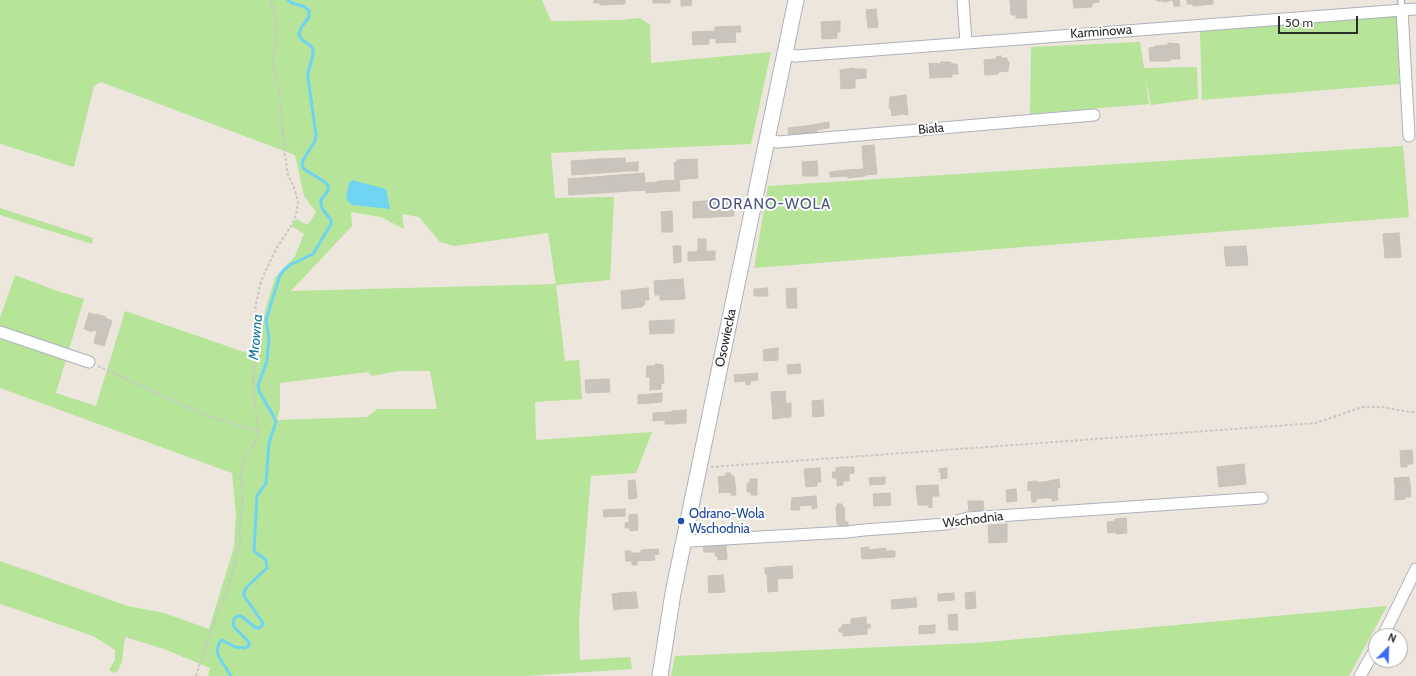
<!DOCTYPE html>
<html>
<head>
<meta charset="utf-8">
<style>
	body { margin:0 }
	#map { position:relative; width:1416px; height:676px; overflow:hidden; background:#ede6dd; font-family:Cabin,sans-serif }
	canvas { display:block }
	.north { position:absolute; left:1368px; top:628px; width:40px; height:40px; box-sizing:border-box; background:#fff; border:1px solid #aaa; border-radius:50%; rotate:23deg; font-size:11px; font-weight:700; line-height:16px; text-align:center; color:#2b2b2b }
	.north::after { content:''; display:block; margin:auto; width:14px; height:18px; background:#3b68fc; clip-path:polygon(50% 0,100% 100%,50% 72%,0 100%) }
	.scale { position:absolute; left:1278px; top:16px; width:80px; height:18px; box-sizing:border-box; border:2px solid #2b2b2b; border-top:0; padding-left:5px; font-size:12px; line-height:14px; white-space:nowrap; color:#2b2b2b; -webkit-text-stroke:3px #fff; paint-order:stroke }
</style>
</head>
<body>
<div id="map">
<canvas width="1416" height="676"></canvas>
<div class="north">N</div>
<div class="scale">50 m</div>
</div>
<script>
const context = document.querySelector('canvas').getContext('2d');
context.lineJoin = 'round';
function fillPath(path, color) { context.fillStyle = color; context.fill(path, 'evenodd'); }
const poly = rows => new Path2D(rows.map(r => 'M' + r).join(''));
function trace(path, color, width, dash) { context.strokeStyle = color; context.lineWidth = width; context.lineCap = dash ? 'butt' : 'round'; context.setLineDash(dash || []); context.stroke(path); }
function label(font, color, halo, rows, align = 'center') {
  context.font = font + ' Cabin,sans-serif'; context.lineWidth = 4; context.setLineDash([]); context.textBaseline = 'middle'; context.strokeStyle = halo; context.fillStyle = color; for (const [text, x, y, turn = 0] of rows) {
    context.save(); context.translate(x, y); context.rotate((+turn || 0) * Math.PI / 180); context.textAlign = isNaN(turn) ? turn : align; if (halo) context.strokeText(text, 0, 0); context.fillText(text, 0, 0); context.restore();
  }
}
fillPath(poly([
	[0,0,542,0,551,21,620,20,640,18,650,25,651,63,771,52,751,144,551,153,555,198,614,197,610,280,556,285,565,361,579,360,582,399,535,402,536,440,652,432,636,473,591,476,579,619,580,660,630,657,632,669,527,676,208,676,210,668,164,649,125,637,122,661,118,671,114,673,109,670,115,660,115,650,93,636,0,604,0,561,128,606,164,613,209,629,234,547,236,514,232,473,0,388,0,318,15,275,57,291,84,299,56,393,96,406,125,311,259,357,258,345,266,307,275,278,295,256,304,234,292,226,296,219,308,225,316,212,304,196,295,155,101,82,94,86,74,167,0,144],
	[351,212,381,217,404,229,402,214,419,217,440,242,454,246,548,233,556,284,291,291,352,226],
	[400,371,430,371,437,409,377,409,367,417,277,420,280,409,280,383,368,372,371,376],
	[1398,14,1399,84,1202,100,1200,30],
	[1140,42,1144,68,1197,67,1198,99,1151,105,1145,77,1149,104,1030,114,1031,47],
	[1403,146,1409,217,754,268,768,186],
	[0,208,93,238,92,244,0,215],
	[1387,606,1349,676,671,676,675,656,976,643]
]), '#b6e499');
fillPath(poly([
	[352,180,386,189,390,209,352,205,348,202,346,197,349,183]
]), '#6fd4f1');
trace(poly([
	[231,676,219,657,217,651,219,643,222,640,235,647,245,648,249,646,249,642,234,627,233,624,234,619,237,616,241,616,256,628,259,628,262,626,263,623,244,596,244,592,247,587,267,568,266,560,254,551,257,496,266,483,269,443,276,422,274,417,259,391,258,385,267,361,269,338,266,320,280,275,284,270,290,265,313,254,331,224,331,220,323,210,321,205,321,200,328,191,328,186,325,182,304,169,302,165,303,160,315,141,316,135,308,78,308,73,313,55,313,50,311,46,301,39,299,34,301,28,309,17,309,11,305,7,292,3,288,0]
]), '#6fd4f1', 3);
const building = poly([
	[594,0,625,0,625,4,600,5,600,3,594,3,594,0],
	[653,0,670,0,670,3,653,3,653,0],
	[681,0,691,0,692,5,681,6,681,0],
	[1010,0,1026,0,1027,18,1016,18,1016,15,1011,15,1010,0],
	[1073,0,1099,0,1099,2,1092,3,1092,7,1074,8,1073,0],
	[1157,0,1179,0,1180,6,1174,6,1173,0,1164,2,1164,1,1157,1,1157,0],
	[1187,0,1213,0,1213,4,1193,6,1193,4,1187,4,1187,0],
	[876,9,878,27,868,28,866,10,876,9],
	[840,21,840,32,837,32,837,38,822,39,821,22,840,21],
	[740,26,741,32,735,32,736,42,716,43,716,38,709,39,709,44,693,45,692,32,715,31,715,27,740,26],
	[1168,43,1179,44,1180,59,1170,59,1170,61,1150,61,1149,48,1155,47,1155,46,1168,45,1168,43],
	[1001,56,1001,58,1007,58,1007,60,1009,62,1008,71,998,72,998,74,985,75,984,60,996,59,996,57,1001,56],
	[941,62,951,62,951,64,957,64,958,74,952,74,952,77,930,78,929,63,941,64,941,62],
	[854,68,854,69,866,69,866,78,855,79,855,88,841,89,840,70,854,68],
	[906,95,908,115,902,114,892,116,891,110,889,107,890,97,906,95],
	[829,122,829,128,817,130,817,133,807,134,806,126,829,122],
	[806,126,807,134,789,136,788,128,806,126],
	[874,145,877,174,864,175,862,146,874,145],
	[625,158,626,171,600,173,599,159,625,158],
	[599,159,600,173,572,175,571,161,599,159],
	[697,159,698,178,675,180,674,163,677,162,677,160,697,159],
	[817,161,818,176,803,176,802,162,817,161],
	[638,162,638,171,626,171,626,163,638,162],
	[864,169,865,176,848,178,847,170,864,169],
	[847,170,848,176,830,177,830,172,847,170],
	[644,173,646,190,569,195,568,179,644,173],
	[679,180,680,191,659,192,658,181,679,180],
	[658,182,659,192,646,193,646,183,658,182],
	[717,200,733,200,734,216,693,218,693,202,717,200],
	[672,211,673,232,662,232,661,212,672,211],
	[1399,233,1401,257,1385,258,1383,234,1399,233],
	[698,239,706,239,706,251,698,252,698,239],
	[673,246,681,246,681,262,674,263,673,246],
	[1246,246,1248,265,1226,266,1224,247,1246,246],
	[715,251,715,260,688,261,688,252,715,251],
	[683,279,685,299,660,300,660,295,655,295,654,281,683,279],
	[648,288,649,300,644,300,645,304,642,307,622,309,621,291,648,288],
	[767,288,768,296,754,296,754,289,767,288],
	[796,288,797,308,787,308,786,289,796,288],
	[89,313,97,315,97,314,106,317,105,318,112,321,104,346,94,343,97,331,93,330,92,332,84,329,89,313],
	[674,320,674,333,650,334,649,321,674,320],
	[778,348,778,360,764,361,763,350,778,348],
	[656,364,663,365,664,383,661,384,661,389,650,390,650,377,646,377,647,366,654,366,656,364],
	[800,364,801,373,788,374,787,365,800,364],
	[757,373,758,380,750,381,750,385,746,385,746,381,735,382,734,375,757,373],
	[609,379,610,392,586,393,585,380,609,379],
	[785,391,786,403,772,405,771,392,785,391],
	[662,393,662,402,638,404,638,395,662,393],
	[823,400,824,416,813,417,812,401,823,400],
	[791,403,791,417,773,419,772,405,791,403],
	[686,410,686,423,673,424,672,411,686,410],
	[672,412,673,424,665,424,665,420,653,421,653,413,672,412],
	[1412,450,1413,464,1407,464,1407,467,1401,467,1400,451,1412,450],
	[1244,464,1246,484,1219,487,1217,467,1244,464],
	[842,467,854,467,854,473,849,474,849,481,843,481,842,467],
	[842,467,843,485,837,486,837,478,833,478,832,472,836,472,836,468,842,467],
	[820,468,821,482,817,482,817,486,806,487,804,469,820,468],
	[947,468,947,478,941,479,941,472,939,472,939,469,947,468],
	[726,473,731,473,731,476,734,476,735,484,719,485,718,477,726,476,726,473],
	[885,477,885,484,870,485,869,478,885,477],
	[1409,477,1410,484,1395,485,1394,478,1409,477],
	[750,479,757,479,757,495,751,495,751,492,747,492,747,483,750,483,750,479],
	[1059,479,1060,488,1057,488,1058,500,1052,501,1052,498,1045,498,1044,482,1059,479],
	[635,480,637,498,629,499,628,481,635,480],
	[1036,481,1036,482,1044,482,1045,498,1036,499,1036,502,1032,502,1031,490,1028,491,1028,482,1036,481],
	[735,484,736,495,731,495,731,492,719,493,719,485,735,484],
	[1410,484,1411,497,1405,497,1405,499,1395,500,1395,485,1410,484],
	[938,485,939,496,932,496,932,508,928,507,928,505,918,505,916,486,938,485],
	[1016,489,1017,501,1007,502,1006,490,1016,489],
	[890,493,891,505,874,506,873,494,890,493],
	[816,496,817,508,812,509,812,505,799,506,800,510,791,510,792,498,816,496],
	[968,501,983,501,984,510,969,511,968,501],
	[837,504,842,504,842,507,844,507,845,522,848,522,848,528,840,529,839,524,837,524,836,507,838,507,837,504],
	[625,509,625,516,604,517,603,510,625,509],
	[637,514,638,530,630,531,630,528,625,528,625,523,629,522,629,515,637,514],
	[1126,518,1127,533,1116,534,1116,532,1108,533,1107,522,1115,521,1115,519,1126,518],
	[1007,524,1007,542,989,543,988,525,1007,524],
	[726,543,727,559,718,560,718,556,715,556,715,552,704,552,703,545,726,543],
	[869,547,869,550,886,548,886,551,895,551,895,557,862,559,861,548,869,547],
	[658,549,659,554,654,555,655,560,637,561,637,565,632,565,632,561,626,561,625,551,631,551,631,553,641,553,641,550,658,549],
	[792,566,793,578,777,579,776,567,792,566],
	[776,567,778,591,768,592,767,574,765,574,765,568,776,567],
	[723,575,725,592,709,593,708,576,723,575],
	[636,592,638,608,620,609,619,593,636,592],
	[975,592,976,608,966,609,965,593,975,592],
	[619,593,620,609,614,610,612,594,619,593],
	[954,593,954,600,938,601,938,594,954,593],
	[916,598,917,607,892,609,891,600,916,598],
	[957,614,958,630,949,630,948,615,957,614],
	[866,617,866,624,870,624,870,628,867,628,867,634,843,636,843,632,839,632,839,628,842,628,842,625,851,624,851,619,866,617],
	[935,625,935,633,919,634,919,626,935,625]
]);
fillPath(building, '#c9c4bc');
trace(building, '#c9c2b7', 1);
const lane = poly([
	[1401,0,1402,9]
]);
const street = poly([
	[963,0,966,42],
	[1402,9,1409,136],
	[785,54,796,56,1416,9],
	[767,140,778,142,1094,115],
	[0,332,89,362],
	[684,540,690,541,847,532,864,530,946,524,968,518,1262,498],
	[1383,636,1416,569],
	[1360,676,1376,648]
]);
const secondary = poly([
	[660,676,673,593,796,0]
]);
trace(lane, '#adb1bb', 8);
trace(street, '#adb1bb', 13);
trace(secondary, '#adb1bb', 17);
trace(poly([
	[98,366,203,414,258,431],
	[711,467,1316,423,1362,407,1382,407,1409,412,1416,412],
	[196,676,208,638,229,585,240,544,240,526,243,494,240,475,245,456,252,450,258,431,253,381,257,353,254,328,256,304,261,281,276,249,293,223,296,214,298,202,294,187,288,175,285,155,279,90,272,64,277,38,276,22,271,0]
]), '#c8c8c8', 2, [3, 2]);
trace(lane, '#fff', 5.5);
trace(street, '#fff', 11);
trace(secondary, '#fff', 15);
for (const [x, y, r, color] of [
	[681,521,4,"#1a4fb4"]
]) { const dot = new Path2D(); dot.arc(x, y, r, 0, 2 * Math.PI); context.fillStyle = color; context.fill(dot); trace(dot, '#fff', 1.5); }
label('13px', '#2b2b2b', '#fff', [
	["Karminowa",1101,32,-4],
	["Biała",931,129,-5],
	["Osowiecka",726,338,-78],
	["Wschodnia",973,520,-7]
]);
label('13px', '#164399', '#fff', [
	["Odrano-Wola",689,514],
	["Wschodnia",689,529]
], 'left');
label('italic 14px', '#0b739f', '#fff', [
	["Mrowna",256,337,-85]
]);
context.letterSpacing = '1px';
label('15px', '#4b567d', '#fff', [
	["ODRANO-WOLA",770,205]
]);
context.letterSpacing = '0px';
</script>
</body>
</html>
